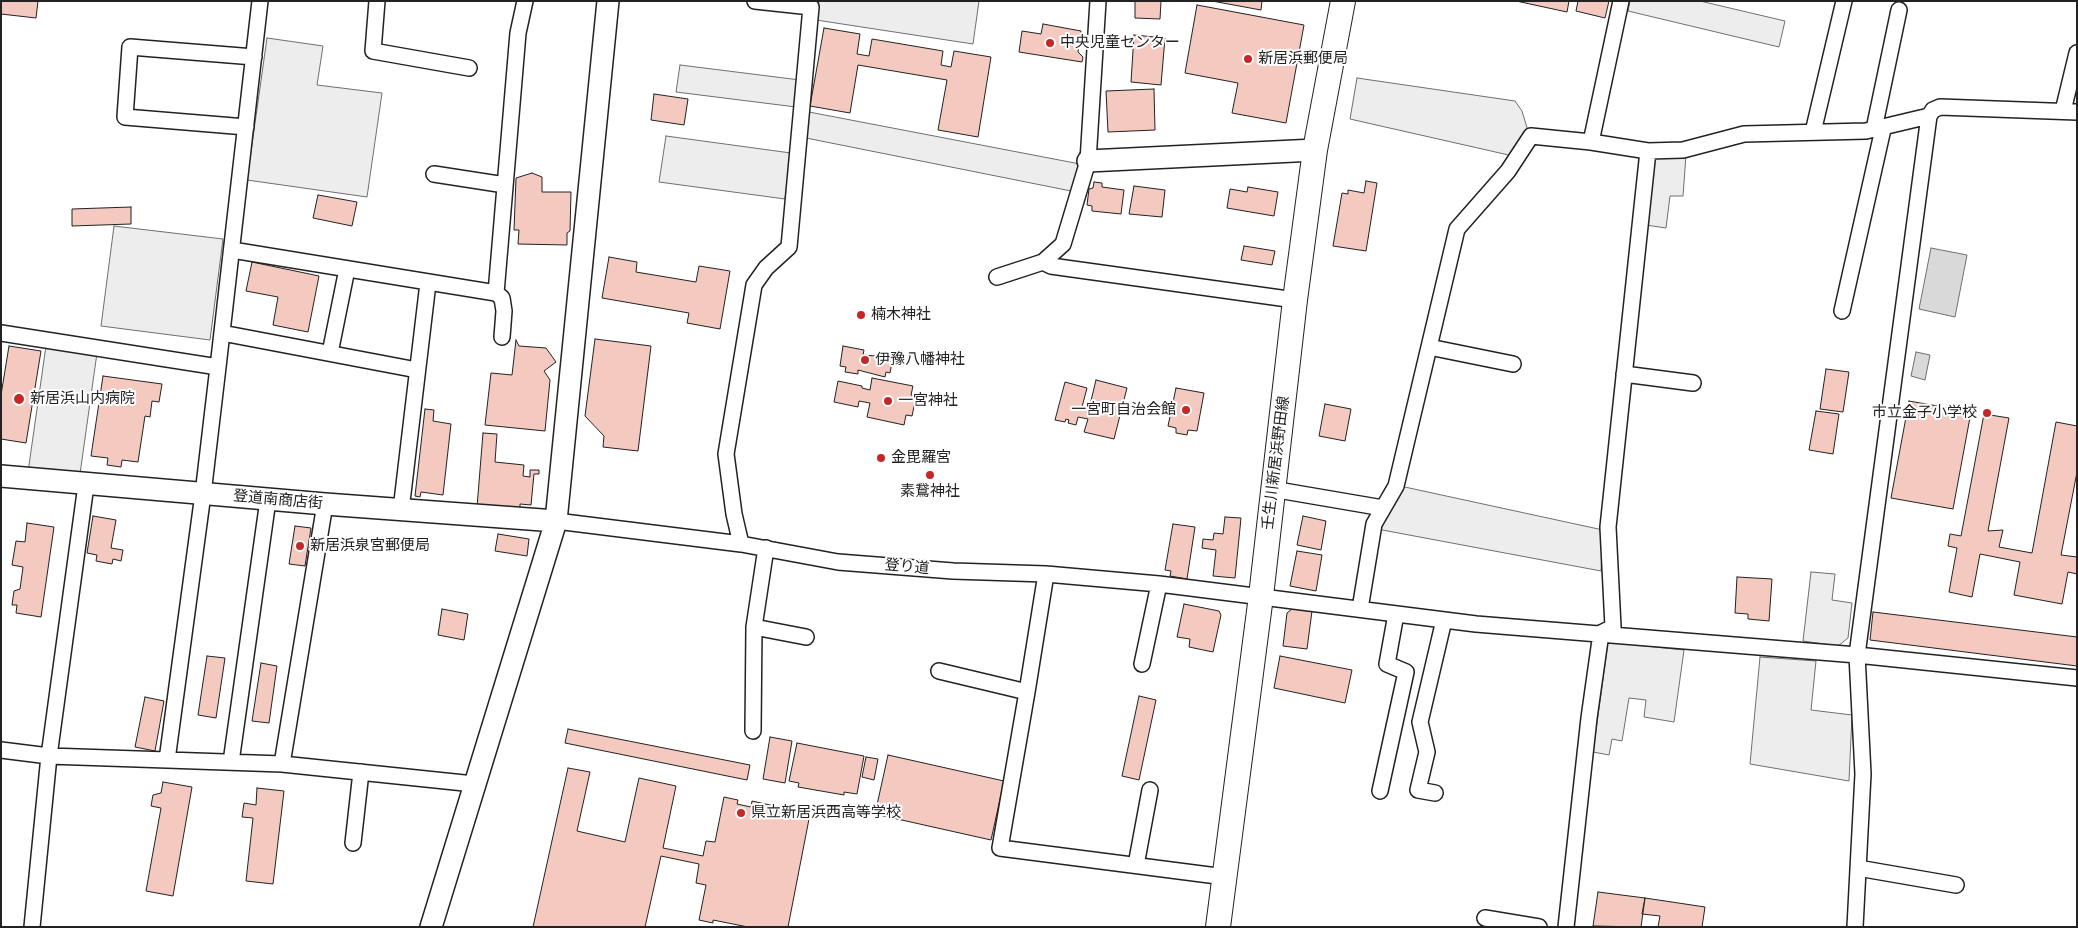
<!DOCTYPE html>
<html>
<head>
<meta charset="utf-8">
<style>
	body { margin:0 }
	#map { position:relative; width:2078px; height:928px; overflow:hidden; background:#fff; font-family:Karla,sans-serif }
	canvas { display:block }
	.frame { position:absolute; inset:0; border:2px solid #222; pointer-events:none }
</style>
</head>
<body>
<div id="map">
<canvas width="2078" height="928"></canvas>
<div class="frame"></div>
</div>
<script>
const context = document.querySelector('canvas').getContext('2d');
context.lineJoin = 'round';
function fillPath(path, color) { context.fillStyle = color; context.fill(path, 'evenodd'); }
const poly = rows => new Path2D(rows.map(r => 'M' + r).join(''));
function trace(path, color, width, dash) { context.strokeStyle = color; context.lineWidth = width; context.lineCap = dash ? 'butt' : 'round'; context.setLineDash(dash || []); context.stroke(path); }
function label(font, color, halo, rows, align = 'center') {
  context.font = font + ' Karla,"Noto Sans JP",sans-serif'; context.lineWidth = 4; context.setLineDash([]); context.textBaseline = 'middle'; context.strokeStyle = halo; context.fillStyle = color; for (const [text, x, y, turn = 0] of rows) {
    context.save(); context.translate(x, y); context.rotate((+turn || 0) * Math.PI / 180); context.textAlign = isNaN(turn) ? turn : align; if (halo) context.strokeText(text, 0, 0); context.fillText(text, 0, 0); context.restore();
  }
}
const parking = poly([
	[819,1,979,1,973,44,816,20,819,1],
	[1630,1,1700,1,1785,21,1779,47,1628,11,1630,1],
	[267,38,323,46,317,85,382,93,367,197,247,180,267,38],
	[680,65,800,80,796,107,676,92,680,65],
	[1357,78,1515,101,1522,111,1528,131,1513,156,1350,119,1357,78],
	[809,112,1080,164,1071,191,806,138,809,112],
	[666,136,791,153,785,199,659,182,666,136],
	[1686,155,1683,196,1670,196,1666,228,1646,225,1651,163,1655,157,1686,155],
	[114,226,223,239,210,340,101,326,114,226],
	[46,346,97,353,80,474,28,472,46,346],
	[1400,486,1603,530,1601,571,1377,529,1400,486],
	[1811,572,1835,574,1832,600,1852,603,1848,638,1838,646,1803,641,1811,572],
	[1608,642,1684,650,1674,722,1644,717,1646,700,1629,698,1622,741,1612,739,1609,755,1593,752,1608,642],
	[1760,657,1816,661,1811,710,1852,715,1849,781,1750,764,1760,657]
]);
fillPath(parking, '#ededed');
trace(parking, '#6f6f6f', 1);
const water = poly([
	[1931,248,1967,255,1955,317,1919,309,1931,248],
	[1916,352,1930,355,1925,380,1911,376,1916,352]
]);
fillPath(water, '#d9d9d9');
trace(water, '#6f6f6f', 1);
const building = poly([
	[1,1,38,1,36,18,1,14,1,1],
	[1135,1,1161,1,1160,19,1135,18,1135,1],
	[1212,1,1262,1,1261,10,1212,1],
	[1516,1,1569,1,1567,12,1516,1],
	[1578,1,1609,1,1605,18,1576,11,1578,1],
	[1197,5,1304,25,1286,123,1232,113,1238,83,1185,73,1197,5],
	[1043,24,1081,31,1078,52,1083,57,1082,62,1019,52,1022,31,1041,34,1043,24],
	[824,28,860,34,857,54,869,56,872,39,943,51,941,65,951,67,954,51,991,57,978,137,938,130,947,80,858,65,850,113,810,106,824,28],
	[1134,35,1165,38,1161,85,1131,82,1134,35],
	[1154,89,1155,130,1108,132,1106,91,1154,89],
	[654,94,688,99,684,125,651,120,654,94],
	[532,173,542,177,542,192,571,192,570,231,567,233,567,245,518,244,519,230,514,230,516,178,532,173],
	[1366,181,1377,183,1366,251,1333,246,1342,193,1348,194,1348,190,1364,193,1366,181],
	[1094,182,1102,183,1102,187,1124,190,1121,214,1092,211,1092,206,1087,205,1089,189,1093,188,1094,182],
	[1134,186,1165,190,1162,217,1129,214,1134,186],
	[1248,187,1278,192,1274,216,1227,208,1230,189,1247,192,1248,187],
	[318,195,357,202,352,226,313,218,318,195],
	[131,207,131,224,72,226,72,209,131,207],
	[1244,246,1275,251,1272,265,1241,260,1244,246],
	[609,257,637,262,636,272,696,282,699,266,730,271,720,329,687,323,689,313,602,298,609,257],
	[252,262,319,276,308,332,273,325,278,297,246,291,252,262],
	[595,339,651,346,638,451,603,447,604,436,585,416,595,339],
	[516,340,519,346,546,348,556,362,544,371,550,380,545,431,485,425,491,373,512,375,516,340],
	[9,346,41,351,26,443,1,439,1,395,9,346],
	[843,346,864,350,863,355,890,357,889,362,892,362,890,373,886,372,885,377,858,370,858,374,845,372,846,367,840,366,843,346],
	[1826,369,1849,372,1843,412,1820,409,1826,369],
	[103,376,162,384,159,402,152,401,150,417,145,416,138,462,122,460,121,467,107,465,108,458,91,456,103,376],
	[872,378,913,386,911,395,916,397,912,416,906,415,904,425,867,417,870,403,859,401,858,407,834,402,838,381,862,386,862,388,870,390,872,378],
	[1096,380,1127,388,1114,439,1084,432,1088,419,1078,417,1076,425,1068,423,1069,420,1066,419,1065,422,1055,420,1065,382,1087,388,1082,407,1089,409,1096,380],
	[1176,388,1204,393,1197,431,1188,430,1187,435,1176,433,1176,428,1168,426,1176,388],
	[1909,401,1971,412,1953,509,1891,498,1909,401],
	[1325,404,1351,409,1345,441,1319,436,1325,404],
	[425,409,434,410,433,421,451,424,443,495,421,492,420,497,415,496,425,409],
	[1816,411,1839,414,1833,454,1809,450,1816,411],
	[1984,414,2009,418,1988,531,2003,530,1999,547,2032,553,2056,422,2077,426,2077,472,2061,555,2077,557,2077,574,2068,572,2062,604,2014,595,2020,562,1980,554,1972,597,1949,592,1957,548,1948,546,1950,534,1961,536,1984,414],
	[483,433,497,434,495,462,524,465,523,476,530,477,530,470,539,470,539,474,534,474,531,505,520,504,520,511,477,507,483,433],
	[93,516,116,520,111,548,123,550,121,561,113,559,112,564,96,561,97,555,87,553,93,516],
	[1303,516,1326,521,1321,550,1297,545,1303,516],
	[1225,517,1241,518,1235,578,1213,576,1216,550,1202,548,1203,539,1213,540,1214,533,1223,534,1225,517],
	[27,523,54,527,41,617,16,613,17,605,12,605,14,591,20,589,23,567,12,565,16,541,25,542,27,523],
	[1173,524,1195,527,1187,579,1170,576,1171,571,1165,570,1173,524],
	[295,526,311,528,305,566,289,564,295,526],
	[498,534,529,539,527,556,495,551,498,534],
	[1297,551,1322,555,1316,591,1290,586,1297,551],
	[1737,577,1772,579,1769,621,1748,619,1748,614,1735,613,1737,577],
	[1184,604,1219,611,1221,615,1213,652,1189,647,1190,639,1177,637,1184,604],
	[442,609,468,614,464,640,438,635,442,609],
	[1292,609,1312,611,1307,649,1283,646,1287,613,1292,609],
	[1873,612,2077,637,2077,666,1870,640,1873,612],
	[207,656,225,658,216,718,198,715,207,656],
	[1280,656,1352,670,1345,703,1274,688,1280,656],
	[261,663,277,666,269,723,252,721,261,663],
	[1139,696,1156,700,1139,780,1122,776,1139,696],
	[145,697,164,701,155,751,135,747,145,697],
	[568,729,750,765,747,780,565,743,568,729],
	[770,737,792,741,785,783,763,779,770,737],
	[797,743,864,756,857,794,844,792,844,795,798,787,799,783,789,781,797,743],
	[888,755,1004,781,991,840,875,814,888,755],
	[866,757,878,759,874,780,862,777,866,757],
	[568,768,590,772,577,831,625,842,639,778,676,786,663,848,703,856,706,841,715,842,724,797,738,800,737,804,751,807,752,801,806,813,805,818,809,819,788,927,748,927,713,920,713,923,699,920,706,885,696,883,699,864,661,856,645,927,533,927,568,768],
	[163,782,192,787,173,896,146,891,161,808,151,806,153,795,161,793,163,782],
	[257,788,284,791,273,884,246,881,253,818,242,817,244,803,256,805,257,788],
	[1598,892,1645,898,1641,927,1593,926,1598,892],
	[1645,898,1705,907,1702,927,1658,927,1660,916,1642,914,1645,898]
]);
fillPath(building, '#f3c9c0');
trace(building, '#222', 1);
const street = poly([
	[377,1,373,51,469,68],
	[1621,1,1591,142,1648,151,1683,150,1744,134,1866,131,1929,116],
	[2063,111,2077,53],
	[246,127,125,117,130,47,254,57],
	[1874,129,1899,10],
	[1813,132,1844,1],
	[434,174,505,185],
	[232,250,496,293,502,298,504,311,502,337],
	[1043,262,1051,266,1295,300],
	[997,277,1043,262,1063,244,1088,161,1098,1],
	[496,293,518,33,525,1],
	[1842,311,1883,129],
	[1,333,218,367,260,1],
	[222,333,417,370],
	[1429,347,1513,364],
	[330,353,347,269],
	[1624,374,1693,383],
	[1272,489,1383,508],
	[401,510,428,283],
	[556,521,741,544,838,562,953,571,1046,574,1159,584,1476,624,1857,655,2077,678],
	[741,544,734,514,726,454,754,285,766,268,789,247,811,7,755,1],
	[1360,609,1374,524,1396,486,1457,229,1508,171,1531,136,1591,142],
	[754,627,806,637],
	[1142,664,1159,584],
	[939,671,1027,692,1000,848,1225,877],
	[1027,692,1046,574],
	[753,731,754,627,766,548],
	[1,750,49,756,167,760,203,494,218,367],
	[167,760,282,764,474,784],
	[231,762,268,500],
	[282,764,325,504],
	[1380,791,1406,672,1387,664,1396,614],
	[1435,793,1418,790,1427,752,1420,722,1444,620],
	[353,843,361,772],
	[1136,865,1150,790],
	[1858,868,1956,885],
	[1485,918,1539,927],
	[32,927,49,756,86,485],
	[1566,927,1589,718,1601,633,1613,627,1608,527,1648,151],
	[1855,927,1863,774,1857,655,1929,116,1933,110,1940,107,2077,112]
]);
const secondary = poly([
	[1088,161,1315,150],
	[1,476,325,504,556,521],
	[431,927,556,521,608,1]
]);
const primary = poly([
	[1218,927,1261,596,1295,300,1315,150,1343,1]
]);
trace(street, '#222', 18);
trace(secondary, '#222', 24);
trace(primary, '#222', 26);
trace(street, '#fff', 15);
trace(secondary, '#fff', 21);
trace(primary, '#fff', 24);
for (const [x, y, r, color] of [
	[1050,43,5,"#c62828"],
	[1248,59,5,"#c62828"],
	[861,315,5,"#c62828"],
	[865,360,5,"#c62828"],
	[19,399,6,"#c62828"],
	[888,401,5,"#c62828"],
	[1186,410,5,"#c62828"],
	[1987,413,5,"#c62828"],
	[881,458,5,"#c62828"],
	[930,475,5,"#c62828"],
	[300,546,5,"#c62828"],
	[741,813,5,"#c62828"]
]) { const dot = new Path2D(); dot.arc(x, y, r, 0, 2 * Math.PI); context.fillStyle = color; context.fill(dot); trace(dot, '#fff', 2); }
label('15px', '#222', '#fff', [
	["中央児童センター",1060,43],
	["新居浜郵便局",1258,59],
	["楠木神社",871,315],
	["伊豫八幡神社",875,360],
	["新居浜山内病院",30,399],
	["一宮神社",898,401],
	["一宮町自治会館",1176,410,"right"],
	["市立金子小学校",1977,413,"right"],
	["金毘羅宮",891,458],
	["素鵞神社",930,492,"center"],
	["新居浜泉宮郵便局",310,546],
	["県立新居浜西高等学校",751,813]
], 'left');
label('15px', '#222', '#fff', [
	["壬生川新居浜野田線",1276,463,-83],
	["登道南商店街",278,500,5],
	["登り道",907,567,5]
]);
</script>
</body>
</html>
